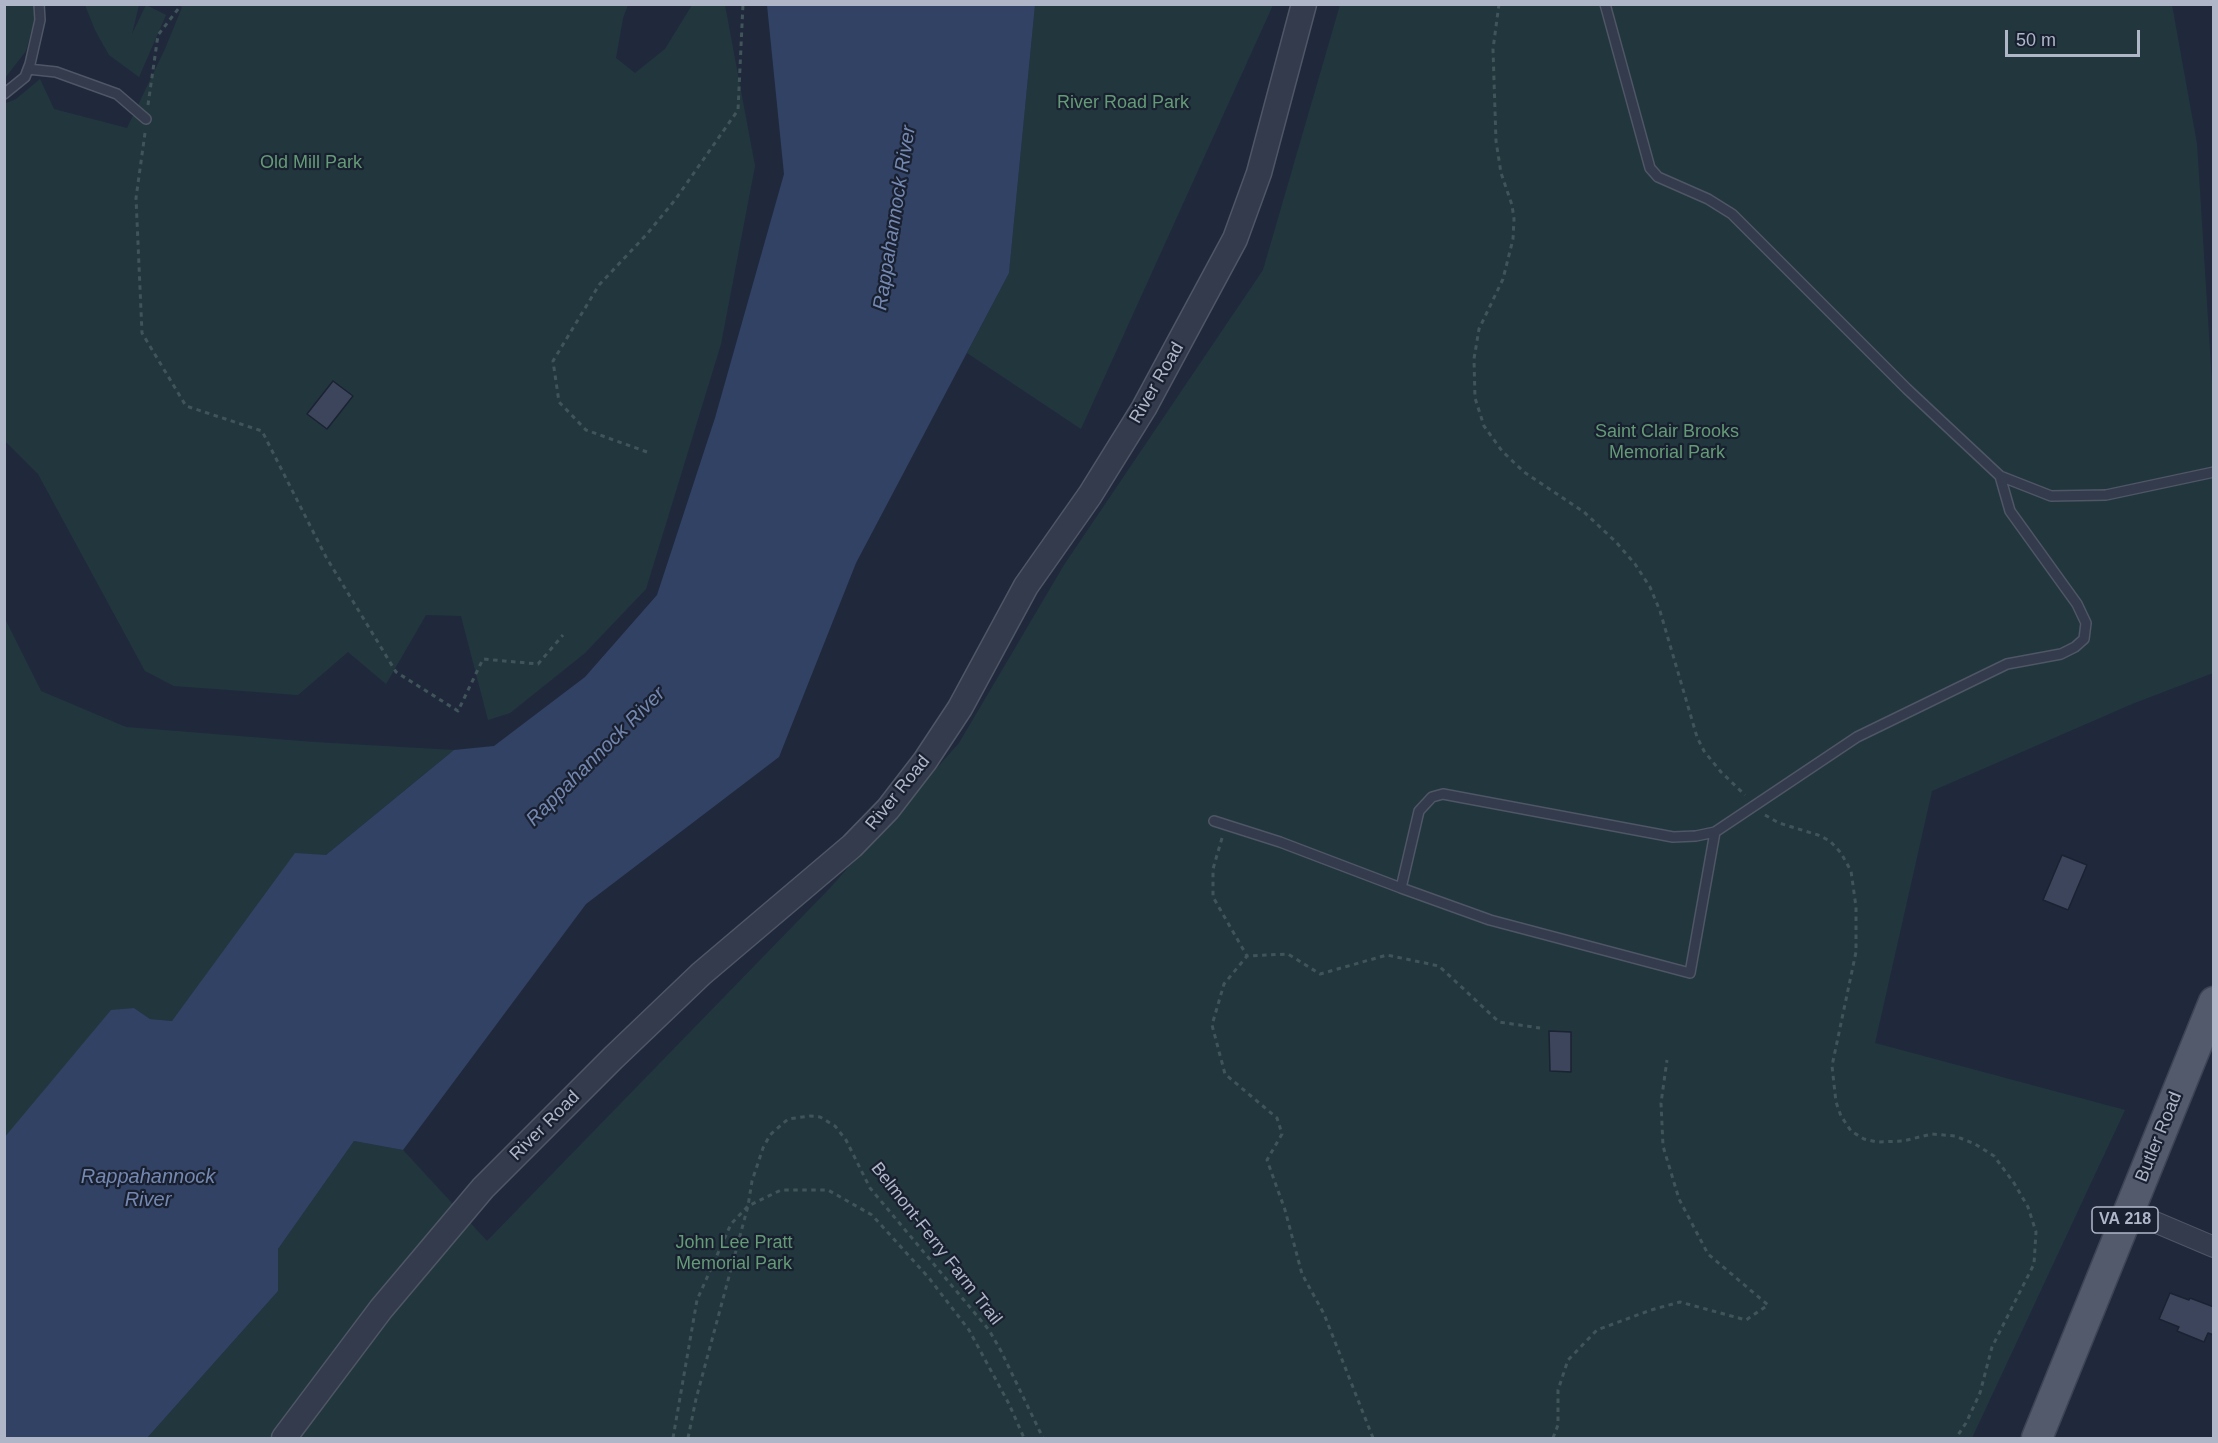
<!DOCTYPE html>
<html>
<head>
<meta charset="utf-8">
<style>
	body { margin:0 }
	#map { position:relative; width:2218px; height:1443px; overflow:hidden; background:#20293c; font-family:Arial,sans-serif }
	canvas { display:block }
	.frame { position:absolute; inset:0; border:6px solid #afb6c8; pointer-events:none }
	.scale { position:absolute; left:2005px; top:30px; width:135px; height:27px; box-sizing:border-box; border:3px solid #afb6c8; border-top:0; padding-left:8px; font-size:18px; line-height:21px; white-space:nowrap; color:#afb6c8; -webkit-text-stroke:4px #192030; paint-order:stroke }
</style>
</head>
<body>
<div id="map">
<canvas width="2218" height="1443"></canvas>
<div class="frame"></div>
<div class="scale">50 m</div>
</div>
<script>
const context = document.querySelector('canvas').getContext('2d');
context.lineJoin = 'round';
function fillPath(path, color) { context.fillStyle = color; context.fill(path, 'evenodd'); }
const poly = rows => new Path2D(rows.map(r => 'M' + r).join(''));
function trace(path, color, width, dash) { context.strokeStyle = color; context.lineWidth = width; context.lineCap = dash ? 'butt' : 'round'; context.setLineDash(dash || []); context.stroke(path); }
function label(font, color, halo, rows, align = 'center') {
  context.font = font + ' Arial,sans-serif'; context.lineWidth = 4.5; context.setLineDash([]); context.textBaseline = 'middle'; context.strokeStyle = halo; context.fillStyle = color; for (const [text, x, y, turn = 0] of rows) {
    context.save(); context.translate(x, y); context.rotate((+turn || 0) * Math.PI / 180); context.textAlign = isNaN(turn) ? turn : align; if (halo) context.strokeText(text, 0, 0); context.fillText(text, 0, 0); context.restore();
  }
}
fillPath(poly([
	[5,4,35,5,35,18,26,51,5,78],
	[85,5,139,5,132,34,146,5,166,15,139,77,109,55,95,30],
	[183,5,628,5,623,18,616,58,635,73,665,49,692,5,725,5,755,166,721,344,646,589,585,653,510,713,488,720,461,616,426,615,386,684,348,652,298,695,174,686,145,671,38,474,5,441,4,104,16,99,40,79,54,109,127,128,165,49],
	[1035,5,1273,5,1081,429,967,353,1009,273],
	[1340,5,2172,5,2197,144,2213,400,2213,673,2132,704,1932,791,1875,1043,2125,1110,1972,1438,147,1438,278,1291,278,1249,354,1141,403,1150,487,1241,830,888,959,743,1064,565,1263,270],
	[4,617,41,691,126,727,314,742,454,750,326,855,172,1021,150,1019,134,1008,111,1011,5,1138]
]), '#22373d');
fillPath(poly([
	[767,5,1035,5,1009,273,856,563,779,757,586,904,403,1150,354,1141,278,1249,278,1291,147,1438,5,1438,4,1138,9,1132,111,1010,134,1008,150,1019,172,1021,295,853,326,855,454,750,494,746,585,677,657,595,715,418,784,174]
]), '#324265');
const building = poly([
	[333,381,353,396,327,429,307,414,333,381],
	[2062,855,2087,865,2068,910,2043,900,2062,855],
	[1549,1031,1571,1032,1571,1072,1550,1071,1549,1031],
	[2170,1293,2189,1300,2190,1298,2214,1307,2214,1335,2208,1333,2204,1342,2177,1331,2179,1327,2159,1319,2170,1293]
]);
fillPath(building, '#3c455c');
trace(building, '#1b2232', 1.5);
const service = poly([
	[1605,4,1650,168,1658,177,1708,199,1732,214,1907,389,2000,476,2051,496,2106,495,2214,472],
	[28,69,56,72,117,94,146,119],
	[4,94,25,77,30,64,40,20,39,4],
	[1214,821,1280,842,1401,888,1419,811,1432,797,1443,794,1673,837,1696,836,1715,832,1857,737,2007,664,2061,654,2075,647,2084,639,2086,623,2077,604,2010,511,2000,476],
	[1401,888,1490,920,1690,973,1715,832]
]);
const minor = poly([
	[2129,1211,2214,1247]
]);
const tertiary = poly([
	[284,1438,381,1309,483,1188,613,1058,701,974,852,846,888,809,925,761,960,708,1026,586,1090,495,1144,408,1235,239,1259,173,1304,4]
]);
const primary = poly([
	[2037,1438,2214,1002]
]);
trace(service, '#4f5666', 12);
trace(minor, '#4f5666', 22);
trace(tertiary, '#4f5666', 27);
trace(primary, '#3d4455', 33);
trace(poly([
	[1499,4,1493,49,1496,141,1501,173,1512,205,1514,219,1513,239,1503,279,1479,329,1474,359,1475,398,1484,426,1502,451,1524,472,1584,512,1616,542,1635,564,1650,587,1660,611,1697,737,1704,751,1721,772,1745,795],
	[148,105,158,35,182,4],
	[145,133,136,198,142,333,186,406,262,431,326,557,396,672,458,711,483,659,538,664,563,635],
	[647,452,586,430,559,402,553,361,599,285,647,234,675,200,738,110,743,4],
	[1765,815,1779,823,1818,835,1830,841,1841,853,1851,871,1856,907,1856,952,1832,1066,1836,1102,1841,1116,1851,1131,1864,1139,1877,1142,1903,1141,1932,1134,1955,1136,1975,1144,1994,1156,2014,1183,2028,1207,2036,1232,2034,1264,1992,1347,1980,1393,1966,1423,1956,1438],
	[1222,838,1213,869,1213,897,1247,956],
	[673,1438,697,1300,731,1224,748,1206,781,1190,828,1190,872,1215,929,1278,969,1330,1009,1404,1024,1438],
	[688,1438,696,1399,748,1206,752,1181,763,1148,770,1135,788,1119,810,1116,820,1117,835,1126,846,1140,870,1188,989,1330,1001,1351,1043,1438],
	[1373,1438,1324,1314,1302,1274,1285,1210,1267,1160,1282,1134,1277,1118,1225,1074,1212,1025,1224,984,1247,956,1288,954,1320,974,1387,955,1439,966,1499,1022,1540,1028],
	[1553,1438,1558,1425,1558,1390,1568,1360,1597,1330,1651,1310,1680,1302,1746,1320,1768,1305,1708,1254,1679,1199,1663,1146,1661,1103,1667,1060]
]), '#40545a', 3, [4.5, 4.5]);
trace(service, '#343b4c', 9);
trace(minor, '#343b4c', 20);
trace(tertiary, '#343b4c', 24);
trace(primary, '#525a6c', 30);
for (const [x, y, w] of [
	[2125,1220,66]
]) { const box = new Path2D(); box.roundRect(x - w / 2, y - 13, w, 26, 4.5); context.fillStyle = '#192030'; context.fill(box); trace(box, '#afb6c8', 1.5); }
label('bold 16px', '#afb6c8', null, [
	["VA 218",2125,1220]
]);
label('18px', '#649b76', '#192030', [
	["River Road Park",1123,103],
	["Old Mill Park",311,163],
	["Saint Clair Brooks",1667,432],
	["Memorial Park",1667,453],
	["John Lee Pratt",734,1243],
	["Memorial Park",734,1264]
]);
label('18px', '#afb6c8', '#192030', [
	["River Road",1157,383,-60],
	["River Road",898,793,-51],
	["River Road",545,1126,-45],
	["Butler Road",2159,1137,-68],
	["Belmont-Ferry Farm Trail",936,1244,52]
]);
label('italic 20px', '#7488b2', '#192030', [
	["Rappahannock River",895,218,-81],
	["Rappahannock River",596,757,-45],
	["Rappahannock",148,1177],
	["River",148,1200]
]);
</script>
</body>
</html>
